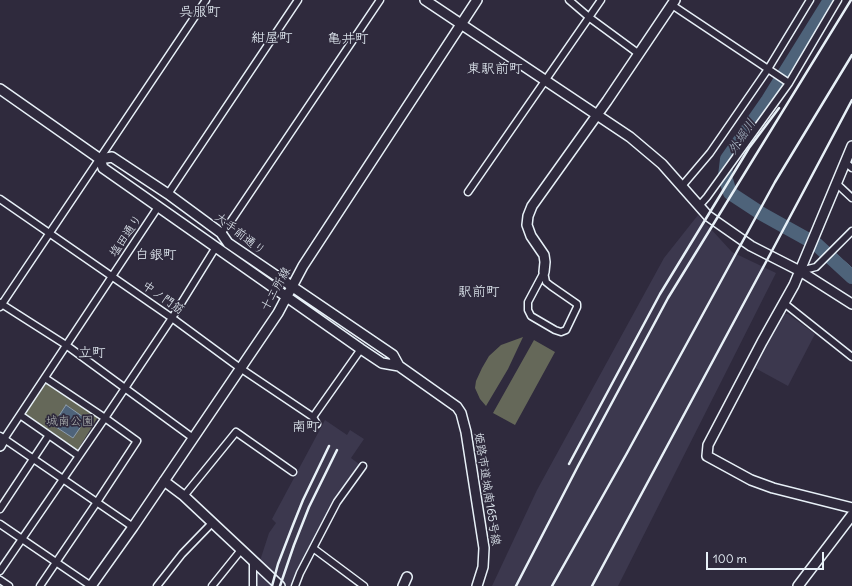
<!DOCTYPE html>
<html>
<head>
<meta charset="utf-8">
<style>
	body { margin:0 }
	#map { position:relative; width:852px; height:586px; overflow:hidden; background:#2f2a3d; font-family:Delius,sans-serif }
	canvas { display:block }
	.scale { position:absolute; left:706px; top:552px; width:118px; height:18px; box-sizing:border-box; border:2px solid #e8f1f8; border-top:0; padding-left:5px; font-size:12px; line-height:14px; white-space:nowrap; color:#e8f1f8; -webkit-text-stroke:3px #2f2a3d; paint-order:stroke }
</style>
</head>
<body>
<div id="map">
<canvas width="852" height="586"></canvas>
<div class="scale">100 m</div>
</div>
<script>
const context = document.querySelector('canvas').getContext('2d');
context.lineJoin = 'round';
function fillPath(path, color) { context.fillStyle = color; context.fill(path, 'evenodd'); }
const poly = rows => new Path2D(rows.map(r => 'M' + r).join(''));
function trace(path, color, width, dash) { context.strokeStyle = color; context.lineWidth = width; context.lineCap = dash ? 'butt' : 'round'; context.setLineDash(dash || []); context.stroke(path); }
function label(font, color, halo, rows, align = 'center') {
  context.font = font + ' Delius,"Klee One",sans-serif'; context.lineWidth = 3.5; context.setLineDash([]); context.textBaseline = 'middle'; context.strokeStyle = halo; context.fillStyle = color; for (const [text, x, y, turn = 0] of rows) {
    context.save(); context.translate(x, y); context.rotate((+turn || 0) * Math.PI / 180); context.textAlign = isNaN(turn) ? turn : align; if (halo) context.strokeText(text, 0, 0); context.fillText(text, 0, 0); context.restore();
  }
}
fillPath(poly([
	[698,215,732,252,776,273,618,586,492,586,537,490,664,258],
	[783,314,788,314,815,334,788,386,755,368],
	[325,420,347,435,350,430,364,439,351,458,359,464,321,523,290,586,257,586,257,570,269,533,276,523,272,519]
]), '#3c384e');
fillPath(poly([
	[523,337,508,369,486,406,480,399,475,388,476,381,482,368,489,356,501,345],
	[534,340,555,352,515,425,493,413],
	[46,383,98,417,77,451,25,414]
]), '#656859');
const water = poly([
	[818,238,852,268,852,282,824,255,813,250,818,238],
	[66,405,86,419,73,438,53,425,66,405]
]);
fillPath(water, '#4e637a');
trace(water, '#8c9cac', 1);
trace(poly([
	[830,0,768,100,727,159,725,176,730,193,762,214,816,244,852,277]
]), '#4e637a', 14);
const street = poly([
	[569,0,590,18,639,54],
	[672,5,789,83],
	[845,162,852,168],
	[836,183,852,198],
	[682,186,710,153,768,69,810,0],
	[468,192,601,0],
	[168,194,298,0],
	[0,199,172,318,240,368,313,417],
	[699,206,707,197,789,83,838,0],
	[221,233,231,221,380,0],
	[800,271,816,267,852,231],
	[544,272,546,282,551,286,577,304,577,307,566,330,561,332,555,330,531,316,528,310,528,302,544,272],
	[0,303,66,345,193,438],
	[784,303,852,357],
	[0,307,206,0],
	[20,415,79,456],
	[317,424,313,417,361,349],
	[0,436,133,527],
	[4,439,158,207],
	[184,496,236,432,293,472],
	[0,509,49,435],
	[0,524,91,586],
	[313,548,364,586],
	[253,562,253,586],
	[0,571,105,418,172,318,216,247],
	[0,580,9,586],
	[40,586,97,502,137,441,105,418,45,378],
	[157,586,182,554,213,522],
	[212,586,241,550],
	[295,586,300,573,337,502,363,466]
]);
const secondary = poly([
	[425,0,630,137,662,164,708,216,751,246,800,271,852,304],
	[0,89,100,159,103,168,361,349,382,363,399,366],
	[852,146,794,285,762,342,708,445,707,456,751,480,773,488,852,508],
	[100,159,112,157,168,194,221,233,228,243,393,355,399,366,457,407,461,413,466,432,484,548,483,567,477,586],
	[544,272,545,262,544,255,531,236,527,225,528,216,532,206,607,101,675,0],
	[0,446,4,439],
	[164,481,184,496,280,586],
	[91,586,133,527,278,313,303,266,477,0],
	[403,586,407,577],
	[798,586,852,515]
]);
trace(street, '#e8f1f8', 9);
trace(secondary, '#e8f1f8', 12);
trace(street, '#2f2a3d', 6);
trace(secondary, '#2f2a3d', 9);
trace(poly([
	[569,464,660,294,749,148,779,108],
	[272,586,278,564,293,525,303,500,329,446],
	[280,586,294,545,309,507,337,450],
	[516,586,578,466,668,298,851,0],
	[552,586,627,453,775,182,852,55],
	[592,586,774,247,852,100]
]), '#e8f1f8', 2.5);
label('12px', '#e8f1f8', '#2f2a3d', [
	["大手前通り",240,234,38],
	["塩田通り",126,236,-56],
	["十二所線",276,289,-61],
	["中ノ門筋",163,298,35],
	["姫路市道城南165号線",487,489,81]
]);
label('12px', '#b4bab8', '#2f2a3d', [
	["城南公園",70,422]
]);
label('italic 13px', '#aab8c6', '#2f2a3d', [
	["外堀川",742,137,-57]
]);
label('14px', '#e8f1f8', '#2f2a3d', [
	["呉服町",200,12],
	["紺屋町",272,38],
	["亀井町",348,39],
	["東駅前町",495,69],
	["白銀町",156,255],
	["駅前町",479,292],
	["立町",92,353],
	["南町",306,427]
]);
</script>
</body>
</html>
